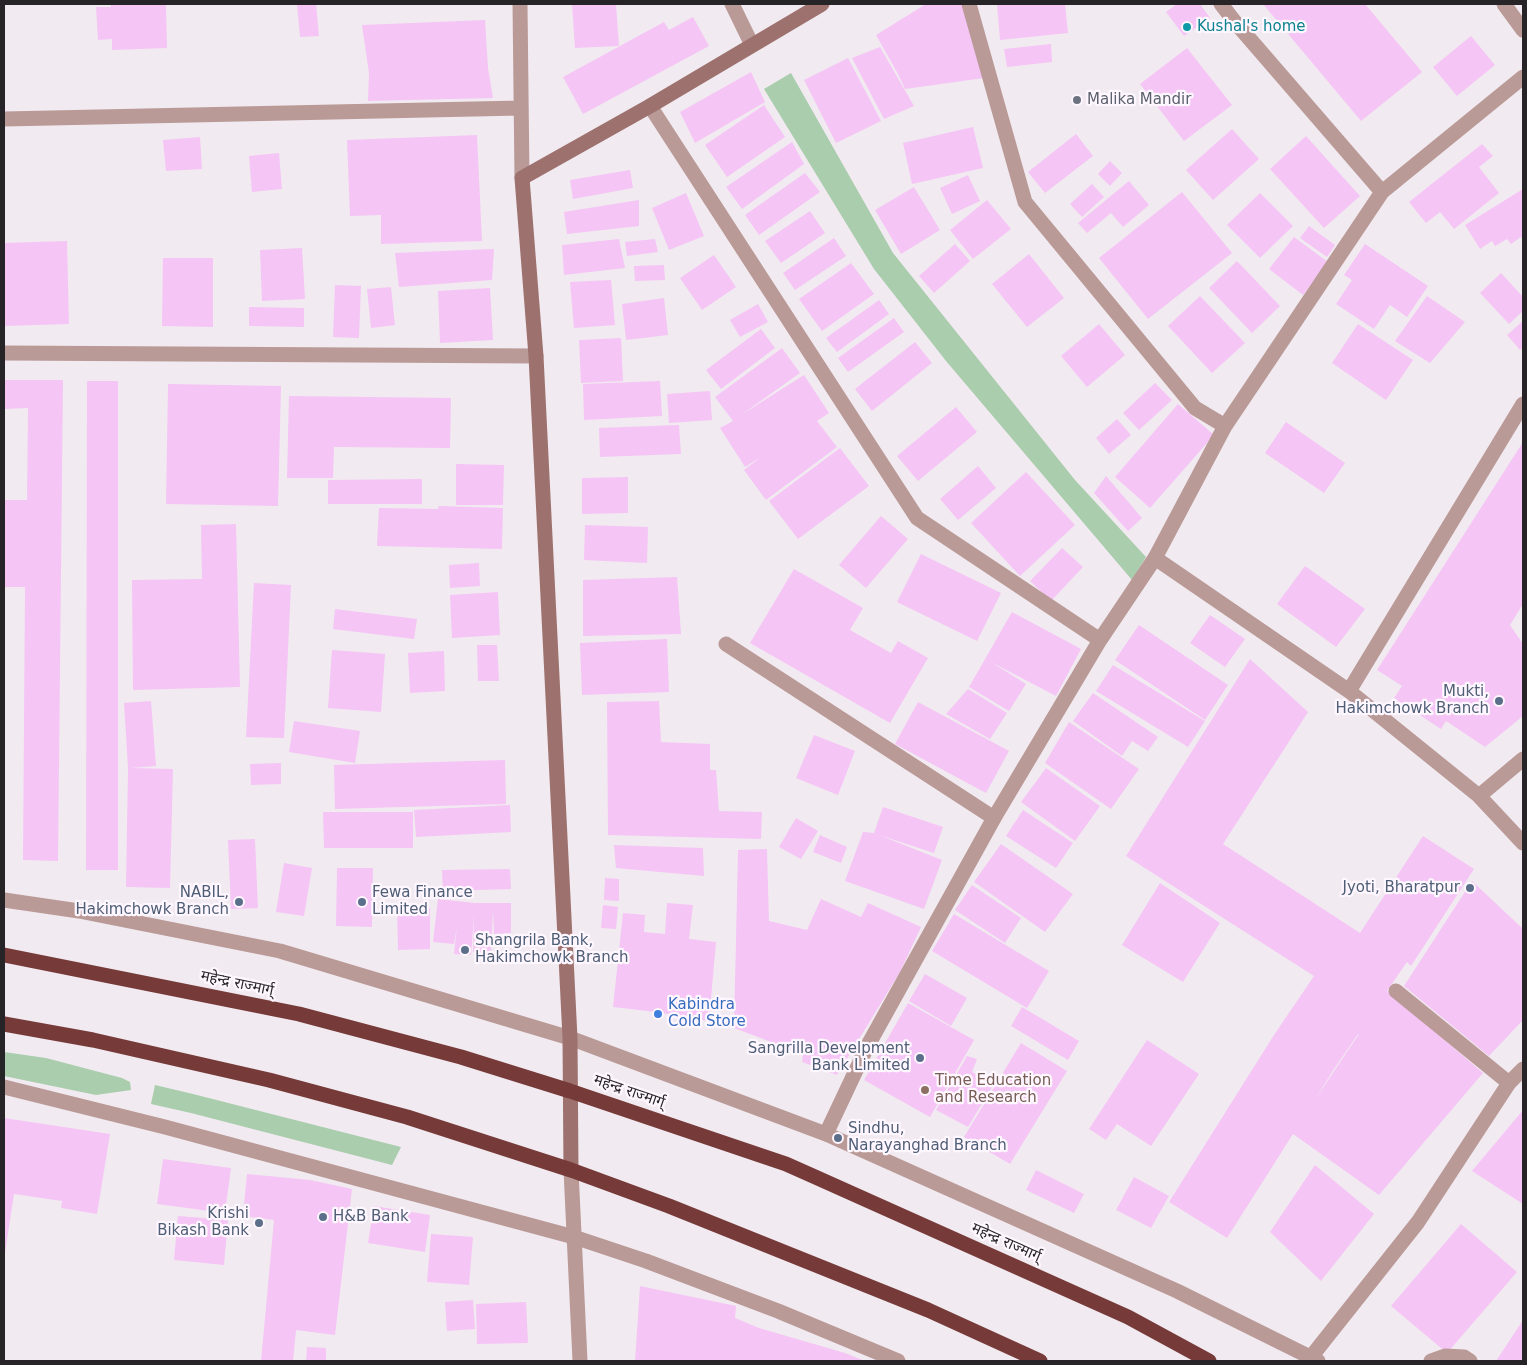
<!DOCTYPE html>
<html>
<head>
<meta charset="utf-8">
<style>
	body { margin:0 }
	#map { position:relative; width:1527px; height:1365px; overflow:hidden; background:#f2eaf1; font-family:"DejaVu Sans",sans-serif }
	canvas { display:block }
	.frame { position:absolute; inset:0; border:5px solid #262426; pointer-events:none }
</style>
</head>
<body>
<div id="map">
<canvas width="1527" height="1365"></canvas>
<div class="frame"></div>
</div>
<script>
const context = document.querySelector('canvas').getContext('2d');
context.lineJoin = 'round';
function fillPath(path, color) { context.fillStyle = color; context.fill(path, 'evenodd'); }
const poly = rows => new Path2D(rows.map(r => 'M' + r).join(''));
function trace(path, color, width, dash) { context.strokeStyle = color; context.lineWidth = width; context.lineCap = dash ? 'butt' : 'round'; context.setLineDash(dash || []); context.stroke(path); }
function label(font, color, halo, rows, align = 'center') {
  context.font = font + ' "DejaVu Sans","Noto Sans Devanagari",sans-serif'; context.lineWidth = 4.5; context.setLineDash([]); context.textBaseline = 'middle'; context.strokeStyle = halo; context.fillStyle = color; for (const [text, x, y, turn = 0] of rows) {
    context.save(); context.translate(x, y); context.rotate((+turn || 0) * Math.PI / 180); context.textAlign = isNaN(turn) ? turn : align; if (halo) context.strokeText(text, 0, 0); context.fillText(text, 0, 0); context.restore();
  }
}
fillPath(poly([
	[791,73,893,253,1075,480,1146,557,1132,580,946,361,874,269,764,89],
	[4,1052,46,1058,122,1078,130,1082,131,1090,96,1095,4,1076],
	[155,1085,193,1094,401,1147,392,1165,191,1113,151,1104]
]), '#a9cdad');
fillPath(poly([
	[111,4,166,4,167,48,112,50,112,39,98,40,96,7,111,7],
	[297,4,316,4,319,36,300,37],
	[572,4,616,4,619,46,575,48],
	[926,4,962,4,984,78,905,89,898,74,876,35],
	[997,4,1065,4,1068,33,1000,40],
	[1177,4,1200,4,1210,18,1184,36,1166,12],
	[1263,4,1365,4,1422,72,1361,121],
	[693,17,709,46,583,114,563,77,664,22,669,30],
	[485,20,488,68,493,98,368,101,369,73,362,25],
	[1471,36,1495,65,1457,96,1433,67],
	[1051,44,1052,62,1007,67,1004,49],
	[880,47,914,106,884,119,852,58],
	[1187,48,1232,105,1184,141,1140,84],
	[848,58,881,121,836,143,804,80],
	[751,72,765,102,695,143,680,112],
	[764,105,785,137,727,177,705,145],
	[973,127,983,168,912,184,903,143],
	[1232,129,1259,159,1213,200,1186,170],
	[1076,134,1093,156,1045,193,1028,172],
	[477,135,482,241,381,244,381,215,350,216,347,140],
	[1306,136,1360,196,1324,228,1270,169],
	[200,137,202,169,166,171,163,140],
	[792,142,804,164,742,209,726,187],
	[1482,144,1493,156,1479,167,1499,193,1454,229,1440,212,1426,223,1409,202],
	[279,153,282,189,252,192,249,156],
	[1110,161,1122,173,1110,186,1098,174],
	[630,170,633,188,573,199,570,180],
	[805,173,820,192,759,235,745,215],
	[968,175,980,201,952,214,940,188],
	[1129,181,1149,205,1123,227,1111,213,1087,233,1078,223],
	[1092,184,1104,197,1082,217,1070,204],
	[914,187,940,230,901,254,875,210],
	[1523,189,1523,241,1521,237,1511,244,1507,239,1495,246,1492,241,1480,249,1465,225],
	[1182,192,1232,253,1148,319,1099,258],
	[686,193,704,236,669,250,652,208],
	[1260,193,1293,226,1260,258,1227,225],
	[639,200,639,226,567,234,564,212],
	[987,200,1011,229,973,259,950,230],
	[810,211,825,233,781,263,765,241],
	[1309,226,1335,245,1327,257,1300,238],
	[1294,237,1328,262,1303,295,1269,269],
	[834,238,846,256,795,290,783,273],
	[619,239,625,268,564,275,562,245],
	[655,239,658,252,627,256,625,242],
	[67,241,69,324,4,326,4,243],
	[955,244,970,261,934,293,919,276],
	[1365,244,1428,286,1407,317,1390,305,1374,329,1336,304,1352,280,1344,275],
	[302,248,305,299,262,301,260,250],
	[494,249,492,280,399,287,395,253],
	[1029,254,1064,298,1027,327,992,284],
	[714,255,736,287,702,310,680,278],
	[163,258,213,258,213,327,162,326],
	[1237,261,1280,306,1252,333,1209,288],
	[851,263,874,294,822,331,799,299],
	[664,265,665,280,635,281,634,266],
	[1501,273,1523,297,1523,311,1509,324,1480,293],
	[611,280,615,325,574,328,570,282],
	[335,285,361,286,359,338,333,337],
	[391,287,395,325,371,328,367,289],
	[490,288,493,340,440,343,438,291],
	[1200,296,1245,343,1212,373,1168,326],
	[1427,296,1465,322,1430,363,1395,341],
	[664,298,668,335,626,340,622,304],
	[879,300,889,314,837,352,826,338],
	[758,304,768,322,740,337,730,320],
	[249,307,304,308,304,327,249,326],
	[894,318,904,332,848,372,838,358],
	[1523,321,1523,347,1520,350,1507,335],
	[1099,324,1125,355,1087,387,1061,356],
	[1358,324,1413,360,1386,400,1332,363],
	[761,329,775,348,721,389,706,370],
	[621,338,623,381,581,383,579,340],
	[915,342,932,363,872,411,855,389],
	[782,348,800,373,741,415,804,375,829,413,817,421,837,447,766,500,744,470,761,457,745,467,720,428,733,421,715,397],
	[4,380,63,380,58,861,23,860,25,587,4,587,4,500,27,500,28,408,4,409],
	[87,381,118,381,118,870,86,870],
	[660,381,662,416,584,420,583,384],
	[1155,383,1172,400,1139,430,1123,413],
	[168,384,281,386,278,506,166,504],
	[710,391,712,420,669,423,667,394],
	[289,396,451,398,450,448,334,447,333,478,287,478],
	[1178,404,1214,435,1150,508,1115,477],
	[956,407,977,432,918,481,897,456],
	[1117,419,1131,435,1109,454,1096,438],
	[1286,422,1345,463,1324,493,1265,453],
	[679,425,681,454,600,457,599,428],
	[1523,442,1523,604,1510,625,1523,644,1523,716,1485,747,1446,721,1441,729,1394,698,1402,686,1377,670],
	[840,448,869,486,798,539,769,501],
	[456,464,504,465,503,505,456,505],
	[978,466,996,488,958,520,940,499],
	[1026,472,1075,525,1020,576,971,523],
	[1106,476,1142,518,1128,531,1094,493],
	[628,477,628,513,582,514,582,478],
	[422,479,422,504,328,504,328,480],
	[439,506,503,508,502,549,377,546,379,508,438,509],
	[881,516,908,539,866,588,839,565],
	[236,524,240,687,133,690,132,580,202,579,201,525],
	[585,525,648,527,647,563,584,560],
	[1062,548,1083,567,1051,601,1030,581],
	[921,554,1001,593,977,641,897,602],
	[479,563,480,586,450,588,449,565],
	[1305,566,1365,609,1336,647,1277,604],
	[794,569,863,608,850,630,891,653,898,641,928,658,890,723,750,643],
	[677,577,681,634,583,636,583,580],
	[254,583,291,585,284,738,246,737],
	[498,592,500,635,452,638,450,595],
	[335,609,417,619,414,639,333,629],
	[1012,612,1081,649,1056,696,991,662,1026,684,1009,711,969,687],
	[1210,615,1245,639,1225,667,1190,643],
	[1139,625,1228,685,1205,720,1115,660],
	[667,639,669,692,582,695,580,643],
	[477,645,497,645,499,681,478,681],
	[332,650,385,654,381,712,328,708],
	[444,651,445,691,410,693,408,653],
	[1250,659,1308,712,1223,844,1360,933,1423,836,1474,869,1411,966,1407,962,1387,991,1483,1073,1379,1195,1293,1134,1227,1238,1169,1202,1274,1035,1314,976,1126,856],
	[1358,1034,1359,1034,1314,1101,1332,1072],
	[1113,665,1205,721,1188,747,1096,691],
	[968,689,1007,713,990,739,946,714],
	[1093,693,1158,737,1148,751,1132,741,1122,756,1073,721],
	[151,701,156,766,131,768,173,769,170,888,126,887,128,768,124,703],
	[659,701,661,742,710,744,710,770,716,770,719,811,762,812,761,839,608,835,607,702],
	[918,702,1009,751,986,793,895,744],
	[294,721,360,731,355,763,289,752],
	[1069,722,1139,769,1111,809,1045,763],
	[814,735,855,751,838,795,796,778],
	[505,760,506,804,335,809,334,765],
	[281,763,281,784,251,785,250,764],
	[1046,768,1100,806,1075,841,1021,802],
	[510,805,511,832,416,837,414,810],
	[883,807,943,827,934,853,879,835,942,860,924,909,845,881,863,832,874,833],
	[1023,810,1073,843,1056,868,1006,836],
	[323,812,413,812,413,848,324,848],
	[796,818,818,831,801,859,779,847],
	[820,835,847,847,841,863,813,852],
	[255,839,258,908,231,909,228,840],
	[1001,844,1073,894,1045,932,974,882],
	[614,845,703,848,704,876,616,868],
	[767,849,769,921,807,930,821,899,861,917,868,903,921,927,900,972,837,1075,802,1062,803,1054,734,1028,738,850],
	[284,863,312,868,304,916,276,912],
	[337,868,373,868,372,927,336,926],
	[510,869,511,889,443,891,442,870],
	[605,878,619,879,619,901,604,900],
	[1472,881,1523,929,1523,1020,1489,1056,1404,986],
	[1160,883,1220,923,1183,982,1122,945],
	[972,885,1021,918,1005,943,955,910],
	[438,899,475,903,511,903,511,933,494,934,493,910,491,953,473,952,474,915,471,955,454,954,457,926,454,944,433,942],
	[667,903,693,905,689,939,716,942,709,1021,656,1012,613,1007,623,913,645,915,644,932,665,934],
	[603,905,618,907,616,929,601,928],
	[397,908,430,908,430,949,398,950],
	[954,914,1049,971,1027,1008,932,951],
	[925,974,967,998,951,1026,909,1001],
	[908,1003,974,1040,930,1117,864,1080],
	[1022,1007,1079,1041,1068,1060,1011,1026],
	[1147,1040,1199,1074,1151,1146,1117,1124,1106,1140,1089,1129],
	[1021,1043,1067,1071,1010,1164,964,1137],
	[967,1056,977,1059,972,1072,994,1084,968,1127,936,1110],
	[1523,1110,1523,1204,1472,1171],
	[4,1118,110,1134,97,1214,61,1208,62,1201,14,1194,5,1253],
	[163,1159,231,1168,225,1213,157,1204],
	[1315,1165,1374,1214,1321,1281,1270,1232],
	[1036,1170,1084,1194,1074,1213,1026,1190],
	[247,1174,310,1180,352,1189,335,1335,296,1330,293,1361,261,1361,274,1220,243,1216],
	[1134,1177,1169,1196,1151,1228,1116,1210],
	[374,1206,430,1215,425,1252,368,1243],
	[178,1216,228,1220,224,1265,174,1260],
	[1461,1224,1517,1272,1447,1353,1391,1306],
	[431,1234,473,1237,469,1285,427,1282],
	[640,1286,736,1306,735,1318,759,1328,845,1353,865,1361,635,1361],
	[473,1300,475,1329,447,1331,445,1302],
	[526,1302,528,1343,477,1344,476,1304],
	[1523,1320,1523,1361,1496,1361],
	[307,1347,326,1348,326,1361,306,1361]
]), '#f5c5f5');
trace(poly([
	[726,644,994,818],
	[4,900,79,911,280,951,570,1038,826,1134,1177,1291,1318,1361],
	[1396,991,1509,1083],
	[4,1087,165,1127,574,1237,646,1261,778,1311,898,1361],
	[1431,1361,1445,1356,1464,1357,1470,1361]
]), '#b99a97', 15);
trace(poly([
	[520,4,522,178],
	[732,4,752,45],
	[969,4,1025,202,1195,408,1225,426],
	[1221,4,1235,22,1382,192],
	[1504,4,1523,30],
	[650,106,917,518,1100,640],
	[4,119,521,108],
	[4,353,536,356],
	[1155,558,1349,691,1479,796,1523,843],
	[1349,691,1523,404],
	[1479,796,1523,759],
	[826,1134,867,1047,994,818,1100,640,1155,558,1225,426,1382,192,1523,77],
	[571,1170,580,1361],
	[1311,1357,1418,1222,1509,1083,1523,1069]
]), '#b99a97', 15);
trace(poly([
	[571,1170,570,1038,536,356,522,178,650,106,822,4]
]), '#9d716e', 15);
trace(poly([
	[4,955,299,1014,461,1057,570,1091,786,1164,813,1176,1128,1317,1209,1361],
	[4,1024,93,1040,269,1080,407,1117,571,1170,669,1206,928,1310,1040,1361]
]), '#763b39', 15);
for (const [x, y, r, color] of [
	[1187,27,5,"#0f9aa8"],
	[1077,100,5,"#6b7280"],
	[1499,701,5,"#5c6f8a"],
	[1470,888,5,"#5c6f8a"],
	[239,902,5,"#5c6f8a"],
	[362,902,5,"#5c6f8a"],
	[465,950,5,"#5c6f8a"],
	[658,1014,5,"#3f7fe0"],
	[920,1058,5,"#5c6f8a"],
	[925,1090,5,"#8d6e63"],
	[838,1138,5,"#5c6f8a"],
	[323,1217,5,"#5c6f8a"],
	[259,1223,5,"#5c6f8a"]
]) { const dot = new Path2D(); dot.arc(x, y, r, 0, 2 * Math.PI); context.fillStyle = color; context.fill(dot); trace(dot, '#fff7ff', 2); }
label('15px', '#0d838f', '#fff7ff', [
	["Kushal's home",1197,27]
], 'left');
label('15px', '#5b616d', '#fff7ff', [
	["Malika Mandir",1087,100]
], 'left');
label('15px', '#4e5e75', '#fff7ff', [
	["Mukti,",1489,692],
	["Hakimchowk Branch",1489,709],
	["Jyoti, Bharatpur",1460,888],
	["NABIL,",229,893],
	["Hakimchowk Branch",229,910],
	["Fewa Finance",372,893,"left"],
	["Limited",372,910,"left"],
	["Shangrila Bank,",475,941,"left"],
	["Hakimchowk Branch",475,958,"left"],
	["Sangrilla Develpment",910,1049],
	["Bank Limited",910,1066],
	["Sindhu,",848,1129,"left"],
	["Narayanghad Branch",848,1146,"left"],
	["Krishi",249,1214],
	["Bikash Bank",249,1231],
	["H&B Bank",333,1217,"left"]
], 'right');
label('15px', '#262426', '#fff7ff', [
	["महेन्द्र राज्मार्ग्",237,984,12],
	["महेन्द्र राज्मार्ग्",629,1092,19],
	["महेन्द्र राज्मार्ग्",1006,1243,24]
]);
label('15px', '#366cbe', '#fff7ff', [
	["Kabindra",668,1005],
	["Cold Store",668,1022]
], 'left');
label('15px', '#785e54', '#fff7ff', [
	["Time Education",935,1081],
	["and Research",935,1098]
], 'left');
</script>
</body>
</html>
